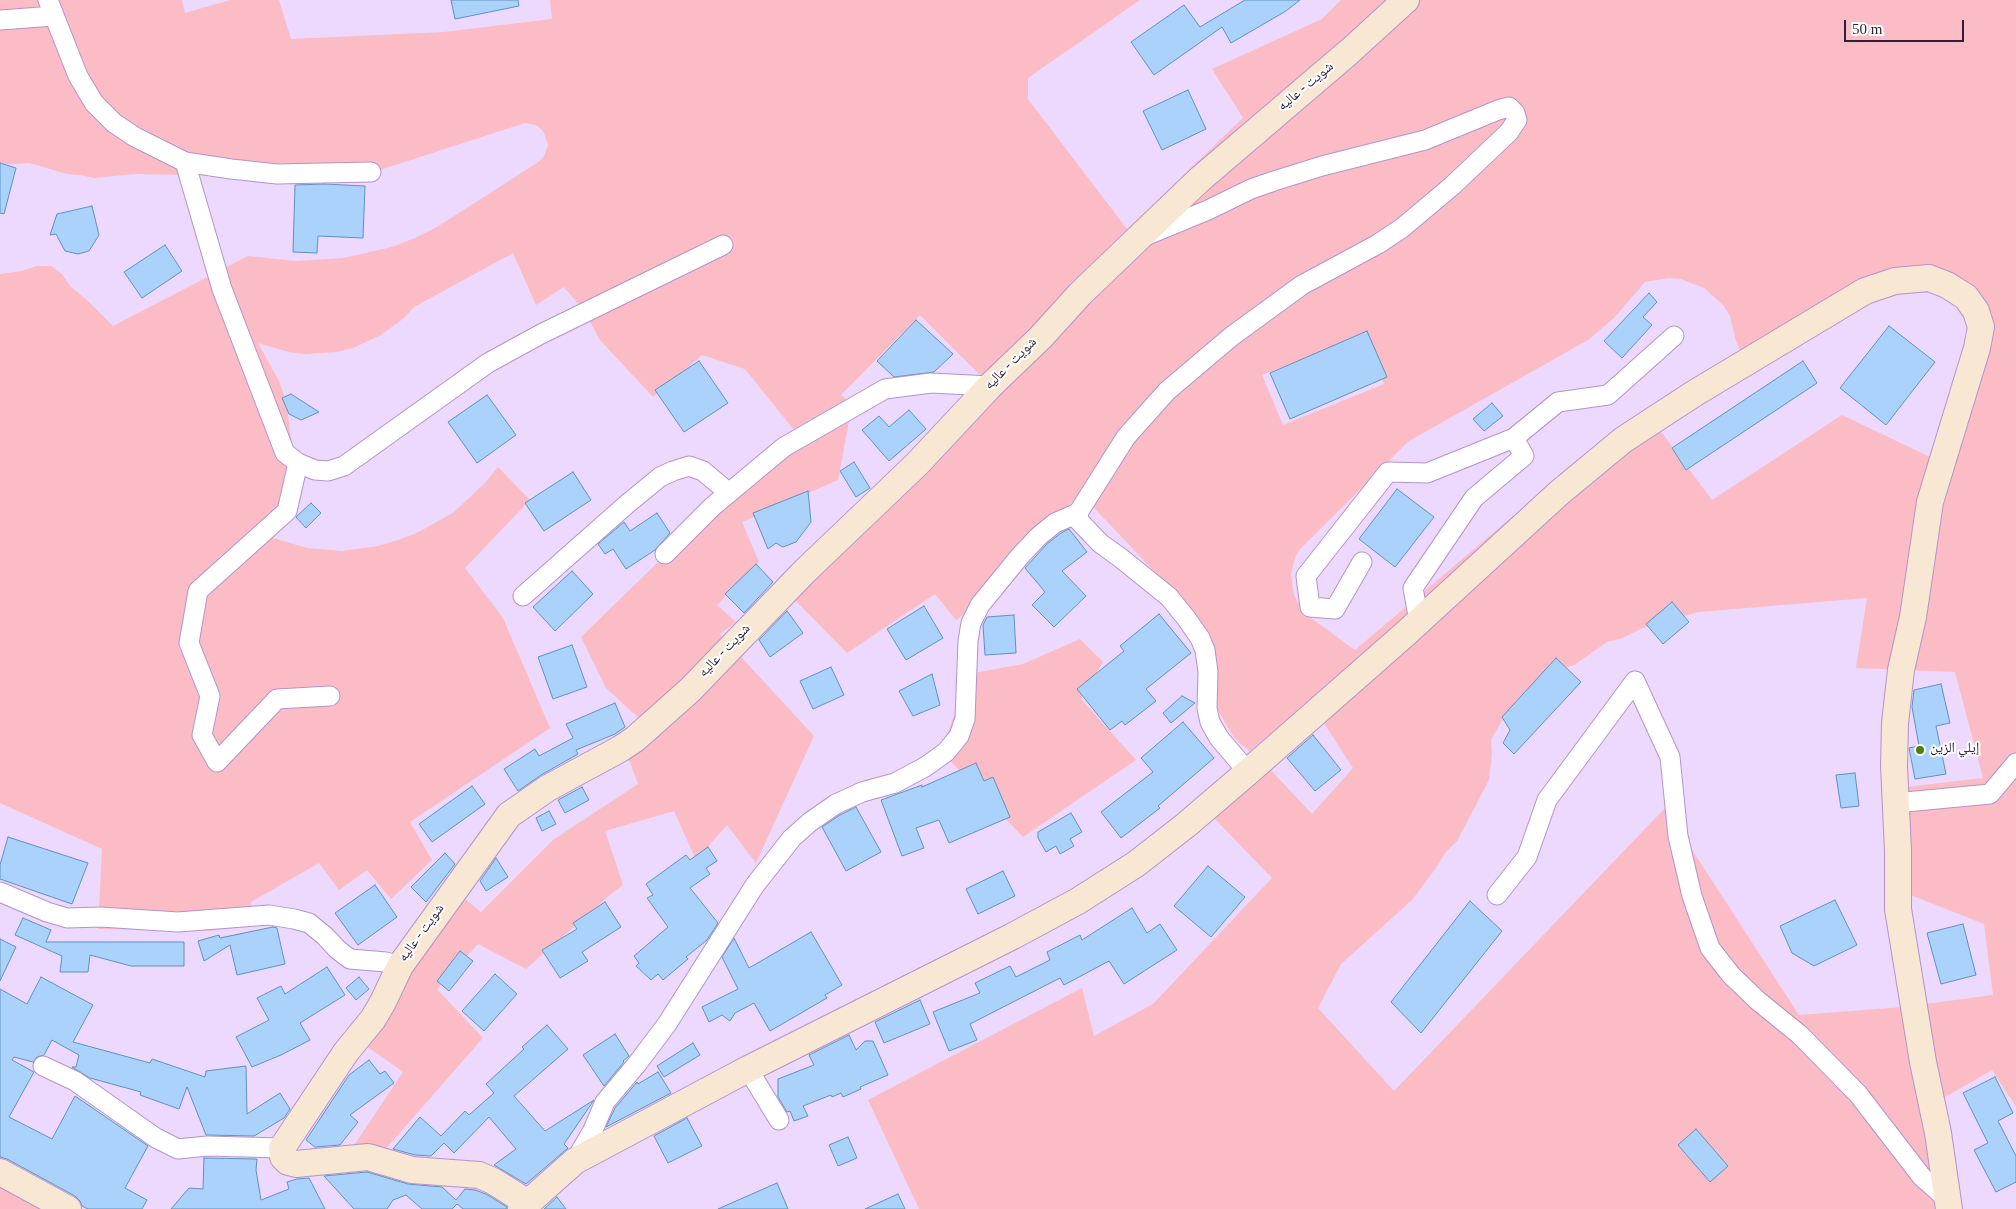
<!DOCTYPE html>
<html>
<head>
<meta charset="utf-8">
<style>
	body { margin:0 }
	#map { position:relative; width:2016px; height:1209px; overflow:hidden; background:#ecd9fd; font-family:Georgia,serif }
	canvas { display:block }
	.scale { position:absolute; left:1844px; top:20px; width:120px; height:22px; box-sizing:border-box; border:2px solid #2d2037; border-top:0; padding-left:6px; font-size:15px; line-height:18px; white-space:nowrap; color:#2d2037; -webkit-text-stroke:4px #fff; paint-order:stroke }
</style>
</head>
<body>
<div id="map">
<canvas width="2016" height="1209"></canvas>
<div class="scale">50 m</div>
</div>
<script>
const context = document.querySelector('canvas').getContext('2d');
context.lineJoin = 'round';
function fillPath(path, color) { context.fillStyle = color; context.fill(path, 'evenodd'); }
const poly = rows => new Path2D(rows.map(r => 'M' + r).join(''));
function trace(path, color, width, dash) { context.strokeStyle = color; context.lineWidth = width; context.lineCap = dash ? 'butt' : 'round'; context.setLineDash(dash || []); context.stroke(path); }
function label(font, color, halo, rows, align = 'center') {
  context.font = font + ' Georgia,"Noto Naskh Arabic",serif'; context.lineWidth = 4; context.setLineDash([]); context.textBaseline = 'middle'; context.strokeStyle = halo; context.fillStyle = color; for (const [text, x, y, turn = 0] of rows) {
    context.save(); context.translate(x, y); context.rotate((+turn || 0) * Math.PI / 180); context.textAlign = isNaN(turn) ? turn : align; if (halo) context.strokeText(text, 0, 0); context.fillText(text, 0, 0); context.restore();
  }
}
fillPath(poly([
	[0,0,182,0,185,13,230,0,279,0,291,39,444,32,552,19,550,0,1140,0,1028,78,1028,99,1127,229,1243,118,1212,69,1322,19,1341,0,2016,0,2016,1107,1992,1070,1923,1110,1943,1209,919,1209,868,1100,1082,988,1094,1036,1153,1004,1272,878,1212,816,1265,764,1312,814,1353,768,1309,700,1250,751,1239,743,1231,733,1218,710,1185,604,1080,493,984,599,956,620,935,594,847,653,786,591,983,378,920,315,841,395,852,405,838,480,742,522,759,562,717,605,736,622,720,634,814,736,756,863,727,825,696,860,674,811,605,831,623,885,610,895,526,969,478,944,437,989,483,1038,382,1153,353,1147,403,1072,348,1033,460,895,481,912,553,840,638,784,628,757,655,733,606,688,581,637,794,430,745,369,702,355,653,397,600,340,585,312,564,287,536,305,513,253,414,307,404,318,381,335,353,348,337,352,305,354,289,352,258,343,279,381,286,401,292,445,292,466,280,521,273,538,307,548,342,551,378,546,398,540,417,533,454,512,484,484,498,467,530,500,465,568,503,618,550,728,410,822,432,860,391,899,367,870,339,890,319,863,251,902,255,925,210,931,98,929,102,849,0,803,0,274,22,271,36,266,51,266,62,274,70,286,89,302,113,326,248,256,296,261,344,258,392,247,415,238,437,227,540,161,544,156,548,145,544,133,540,128,536,125,525,123,355,178,134,174,94,178,80,175,67,174,29,163,0,165],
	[1669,278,1681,279,1704,288,1723,305,1730,316,1736,341,1745,361,1908,284,1953,299,1981,340,1930,457,1842,415,1712,500,1648,414,1506,522,1355,650,1304,613,1294,595,1291,575,1295,557,1300,549,1409,441,1588,340,1615,317,1645,282],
	[1364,334,1384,384,1283,425,1262,375],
	[1867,598,1856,668,1955,672,1983,778,1888,789,1888,886,1984,924,1993,995,1903,1007,1799,1015,1665,808,1394,1091,1318,1008,1341,964,1412,900,1436,868,1445,853,1457,841,1489,780,1492,754,1491,740,1504,717,1564,668,1574,665,1607,642,1620,639,1643,628,1698,612],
	[1080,639,1103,662,1081,699,1136,760,1023,837,941,751,969,674,1023,664],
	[0,1181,52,1209,0,1209]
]), '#fbbcc5');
const building = poly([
	[451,0,518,0,519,6,455,19,451,0],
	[1245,0,1300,0,1286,11,1231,43,1222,27,1154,75,1131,42,1184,5,1200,27,1245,0],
	[1188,90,1206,129,1162,150,1143,111,1188,90],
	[0,163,16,168,4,214,0,213,0,163],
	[324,184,365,186,363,238,318,236,317,253,293,252,295,185,324,184],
	[92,206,99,235,89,251,78,254,65,251,56,234,50,235,57,214,92,206],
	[165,245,182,271,142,298,124,272,165,245],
	[1649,293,1657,302,1643,317,1652,325,1622,358,1604,341,1649,293],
	[916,320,953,354,934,372,894,377,877,361,916,320],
	[1889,326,1935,362,1886,425,1840,388,1889,326],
	[1367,331,1387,377,1290,419,1270,373,1367,331],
	[699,361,728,403,684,432,655,390,699,361],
	[1803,361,1817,383,1686,470,1672,448,1803,361],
	[291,394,319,412,301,420,289,414,282,398,291,394],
	[487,395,516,435,477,463,448,422,487,395],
	[1492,403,1503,416,1484,431,1473,419,1492,403],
	[909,410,926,429,889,461,862,430,879,416,889,427,909,410],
	[854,462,870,488,856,497,840,471,854,462],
	[573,472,591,500,544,531,525,503,573,472],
	[1397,489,1434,517,1395,567,1359,539,1397,489],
	[808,491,811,522,796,542,783,547,776,543,768,549,753,513,808,491],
	[311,503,321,513,306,528,296,517,311,503],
	[657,513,670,533,655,550,626,569,613,549,605,554,598,544,624,522,630,531,657,513],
	[1069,529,1087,552,1062,571,1086,596,1054,627,1032,605,1045,592,1025,568,1047,544,1061,533,1069,529],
	[756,564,773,582,744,613,725,594,756,564],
	[572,571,593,594,555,631,533,607,572,571],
	[1672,602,1689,622,1663,644,1646,624,1672,602],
	[924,606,943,638,906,660,887,629,924,606],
	[787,611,803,633,770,657,759,640,787,611],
	[1159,614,1191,653,1146,689,1156,701,1125,725,1122,721,1110,730,1077,689,1124,651,1120,646,1159,614],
	[1014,615,1016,653,985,655,983,625,987,617,1014,615],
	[572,645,587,687,553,699,538,657,572,645],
	[1556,658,1581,682,1514,754,1503,743,1510,730,1502,717,1556,658],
	[831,667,844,695,813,709,800,681,831,667],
	[932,674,940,705,913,716,899,691,932,674],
	[1941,684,1950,723,1936,726,1946,774,1915,779,1909,748,1919,746,1912,707,1914,690,1941,684],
	[1182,696,1195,703,1171,723,1163,713,1182,696],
	[615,703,625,727,615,734,576,750,578,754,541,775,518,791,504,769,535,749,539,756,573,738,566,724,615,703],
	[1183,722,1214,758,1158,806,1160,808,1121,838,1101,812,1153,772,1141,758,1183,722],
	[1313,735,1341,770,1315,791,1287,758,1313,735],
	[976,763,984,781,993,777,1010,817,949,843,939,820,916,828,924,848,902,856,881,800,922,785,922,787,976,763],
	[1855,773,1859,806,1841,808,1836,775,1855,773],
	[472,786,485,804,432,842,419,824,472,786],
	[582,787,589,800,565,813,558,800,582,787],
	[856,807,881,852,846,871,822,827,840,815,856,807],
	[549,811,556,824,542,831,536,818,549,811],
	[1071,813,1082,832,1070,839,1074,846,1060,854,1056,846,1046,852,1038,838,1038,832,1071,813],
	[8,837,88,863,72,904,0,879,0,865,8,837],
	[708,847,717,861,706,868,710,874,690,888,718,923,707,940,686,957,688,959,663,980,658,974,651,980,636,966,639,963,634,956,668,927,647,898,653,895,646,884,686,855,690,860,708,847],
	[445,853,455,864,426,902,411,887,445,853],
	[496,858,508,877,486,891,480,881,496,858],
	[1208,866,1245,897,1211,937,1174,906,1208,866],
	[1003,871,1015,896,978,914,966,889,1003,871],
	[375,885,397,917,358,945,335,913,375,885],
	[1835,900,1857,945,1814,966,1792,953,1780,926,1835,900],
	[1470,901,1502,931,1421,1033,1391,1002,1470,901],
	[605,902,621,927,582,952,588,961,560,978,542,950,577,929,573,923,605,902],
	[1132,908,1147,933,1160,924,1177,950,1124,984,1109,961,1064,985,1060,978,970,1024,977,1040,949,1051,933,1012,980,993,975,983,1010,966,1016,977,1050,960,1047,952,1080,935,1082,940,1132,908],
	[23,918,51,930,46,942,184,942,184,966,131,966,90,955,88,972,60,972,62,956,15,935,23,918],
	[1963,924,1976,975,1941,984,1927,933,1963,924],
	[273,927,277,928,285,964,237,975,230,945,204,961,198,941,219,935,220,938,273,927],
	[811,932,842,985,825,995,827,998,770,1031,754,1003,735,1013,730,1021,722,1015,709,1022,702,1007,738,989,722,957,734,938,749,968,811,932],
	[0,939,16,947,0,981,0,939],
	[460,951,473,961,449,991,437,981,460,951],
	[327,967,345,995,300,1023,310,1040,281,1055,252,1067,236,1037,269,1020,257,998,281,986,285,994,327,967],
	[495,974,517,994,484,1031,462,1011,495,974],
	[41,977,93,1005,73,1042,150,1063,152,1059,205,1077,206,1071,246,1066,247,1114,280,1093,290,1109,284,1118,254,1136,206,1135,187,1087,179,1109,140,1095,141,1092,90,1078,72,1067,76,1067,79,1055,52,1040,44,1055,37,1057,33,1062,14,1057,12,1060,34,1072,9,1117,52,1139,75,1096,148,1146,125,1188,147,1200,142,1209,88,1209,82,1206,80,1201,75,1196,7,1159,0,1157,0,989,27,1004,41,977],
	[359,977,369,989,356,1000,346,988,359,977],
	[920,1000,930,1024,884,1043,875,1022,920,1000],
	[547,1025,568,1049,514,1096,545,1131,594,1100,564,1144,568,1148,526,1184,494,1165,516,1149,489,1117,454,1153,444,1143,431,1156,415,1155,393,1149,420,1117,441,1136,465,1111,469,1115,494,1093,486,1084,524,1049,522,1047,547,1025],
	[615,1034,629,1056,623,1061,624,1062,604,1086,583,1055,615,1034],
	[849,1035,856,1050,865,1041,873,1041,888,1075,860,1087,861,1089,843,1097,841,1093,832,1097,831,1095,803,1106,808,1116,794,1121,790,1111,787,1112,778,1097,778,1079,814,1065,809,1055,849,1035],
	[693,1043,700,1055,664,1077,657,1066,693,1043],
	[369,1060,380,1074,385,1071,394,1083,350,1115,358,1122,340,1145,315,1147,306,1140,349,1075,369,1060],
	[658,1072,671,1093,606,1127,615,1108,637,1082,638,1084,658,1072],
	[1995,1077,2013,1113,1998,1121,2016,1156,2016,1182,1996,1192,1974,1150,1988,1143,1963,1093,1995,1077],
	[687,1118,702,1146,668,1163,654,1136,687,1118],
	[1696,1129,1728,1166,1710,1182,1678,1145,1696,1129],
	[848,1137,857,1158,838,1166,829,1145,848,1137],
	[204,1158,257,1159,256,1170,261,1200,289,1189,287,1182,297,1179,309,1178,325,1209,171,1209,189,1188,203,1189,204,1158],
	[367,1172,408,1184,442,1187,456,1200,465,1189,475,1190,486,1194,507,1207,506,1209,463,1209,457,1204,452,1209,422,1209,406,1195,393,1200,387,1209,354,1209,324,1176,367,1172],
	[777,1183,788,1209,718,1209,777,1183],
	[898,1194,905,1209,865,1209,898,1194],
	[557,1197,566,1209,544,1209,557,1197]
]);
fillPath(building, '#aad2fb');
trace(building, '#6090c0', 1);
const street = poly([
	[48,0,78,76,94,103,114,123,135,137,185,162,231,169,277,174,371,172],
	[0,20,54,16],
	[185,162,222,289,285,453,298,463,315,470,328,471,344,466,488,363,541,334,723,245],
	[1145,236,1208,210,1251,189,1274,181,1322,166,1425,140,1498,110,1509,107,1515,113,1517,120,1509,132,1452,186,1402,228,1378,244,1302,285,1232,336,1167,391,1126,437,1078,513,1079,521,1100,543,1122,559,1169,597,1186,618,1200,638,1205,650,1208,672,1207,708,1210,722,1219,738,1248,772],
	[1514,438,1558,402,1608,395,1674,336],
	[298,463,287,511,198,591,189,643,210,696,202,735,217,762,277,699,330,696],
	[665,554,712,507,784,447,885,389,931,383,990,386],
	[1362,562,1335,609,1310,607,1306,576,1388,472,1427,473,1514,438,1524,456,1474,498,1413,588,1419,621],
	[523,596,626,505,660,477,673,471,689,466,703,471,729,493],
	[1895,803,1990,794,2016,763],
	[0,892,47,912,67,918,101,917,178,922,269,915,294,919,309,923,325,936,338,950,350,959,386,962,400,966],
	[1497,895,1527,857,1547,800,1635,681,1670,757,1678,836,1692,896,1710,948,1731,975,1757,1000,1800,1035,1858,1094,1922,1177,1948,1200],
	[43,1066,75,1081,156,1138,178,1149,207,1146,282,1148],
	[748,1069,779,1120],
	[575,1161,593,1130,605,1102,637,1064,667,1024,755,885,792,838,810,822,836,804,862,792,895,783,925,767,946,752,959,736,965,719,968,641,971,623,980,605,1020,556,1039,536,1055,523,1078,513]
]);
const secondary = poly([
	[0,1172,68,1209],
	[528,1203,493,1181,479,1175,412,1170,368,1157,296,1164,288,1162,283,1157,282,1148,346,1052,373,1019,383,1002,400,966,509,815,548,788,620,749,635,739,690,690,805,571,917,464,990,386,1041,337,1080,294,1199,180,1350,51,1406,0],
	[521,1209,575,1161,748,1069,1013,936,1078,901,1136,864,1186,825,1248,772,1404,635,1559,493,1623,440,1695,393,1865,291,1895,281,1929,278,1947,285,1966,297,1976,311,1981,327,1977,348,1930,502,1913,617,1901,670,1895,723,1894,766,1898,851,1898,909,1923,1062,1938,1133,1949,1209]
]);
trace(street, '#b393cd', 21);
trace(secondary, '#b393cd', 28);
trace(street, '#fff', 19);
trace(secondary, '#f8e7d2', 26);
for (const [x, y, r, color] of [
	[1920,750,5,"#537d00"]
]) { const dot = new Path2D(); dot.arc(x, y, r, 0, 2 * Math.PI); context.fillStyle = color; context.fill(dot); trace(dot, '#fff', 2); }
label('14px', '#2d2037', '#fff', [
	["شويت - عاليه",1307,88,-40],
	["شويت - عاليه",1012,365,-45],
	["شويت - عاليه",726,652,-46],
	["شويت - عاليه",423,934,-54]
]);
label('14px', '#2d2037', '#fff', [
	["إيلي الزين",1930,750]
], 'left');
</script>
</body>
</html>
